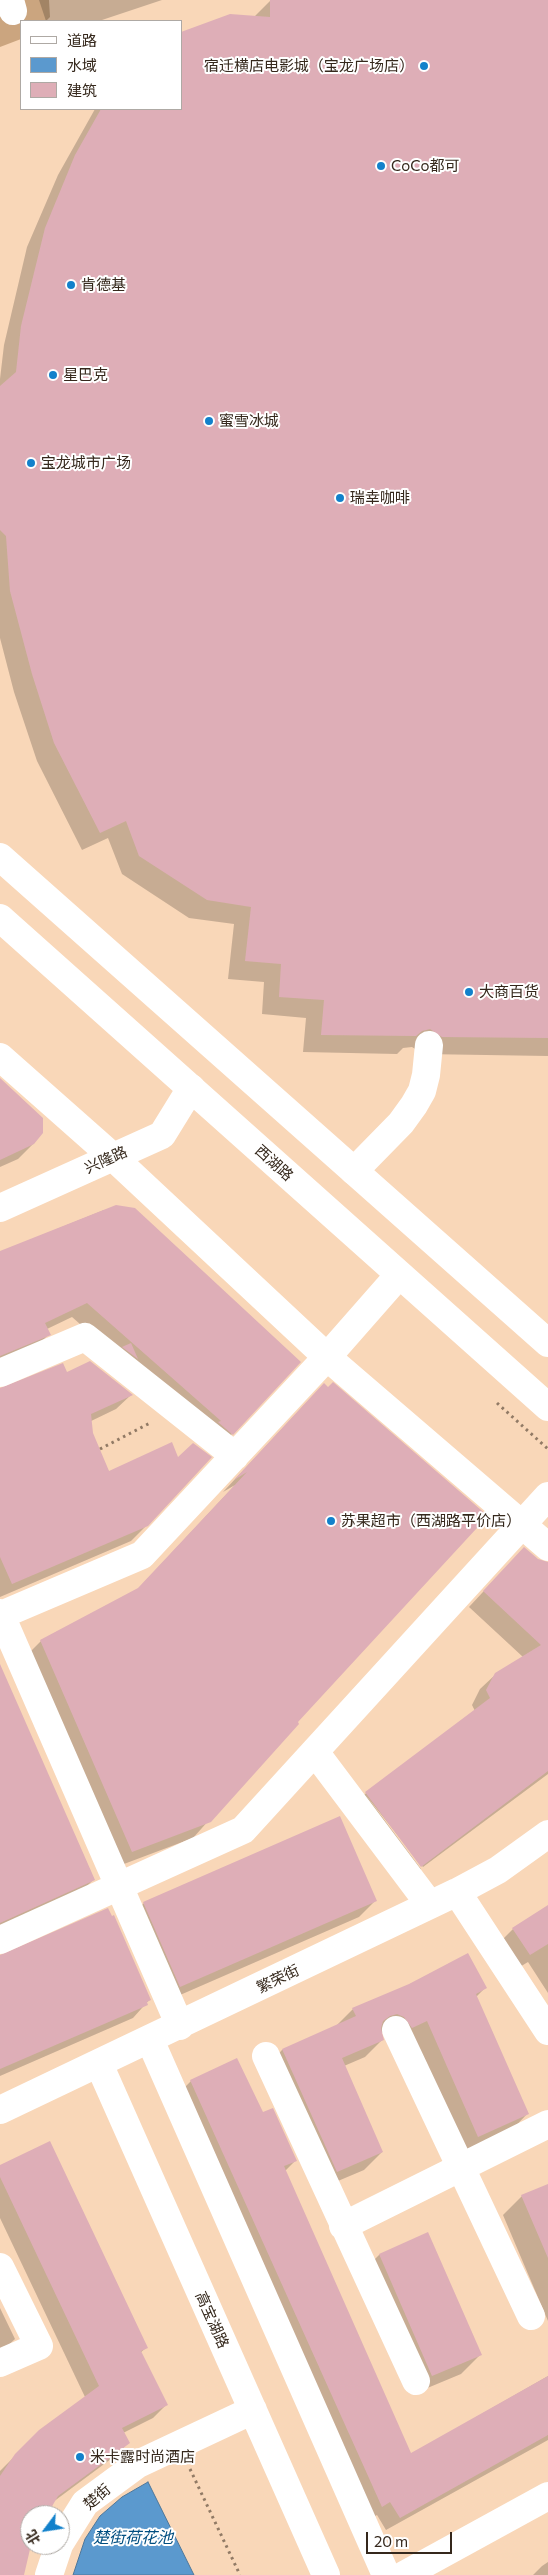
<!DOCTYPE html>
<html>
<head>
<meta charset="utf-8">
<style>
	body { margin:0 }
	#map { position:relative; width:548px; height:2575px; overflow:hidden; background:#f9d7b8; font-family:Commissioner,"Noto Sans SC",sans-serif }
	canvas { display:block }
	.legend { position:absolute; left:20px; top:20px; width:162px; height:90px; box-sizing:border-box; background:#fff; border:1px solid #aea9a4; margin:0; padding:6px 9px; list-style:none; font-size:15px; color:#35281c }
	.legend li { display:flex; align-items:center; gap:10px; height:25px }
	.legend b { width:25px; border:1px solid #aea9a4 }
	.north { position:absolute; left:20px; top:2505px; width:50px; height:50px; box-sizing:border-box; background:#fff; border:1px solid #aea9a4; border-radius:50%; rotate:239deg; font-size:14px; font-weight:700; line-height:20px; text-align:center; color:#35281c }
	.north::after { content:''; display:block; margin:auto; width:18px; height:22px; background:#1281cb; clip-path:polygon(50% 0,100% 100%,50% 72%,0 100%) }
	.scale { position:absolute; left:366px; top:2532px; width:86px; height:22px; box-sizing:border-box; border:2px solid #35281c; border-top:0; padding-left:6px; font-size:15px; line-height:18px; white-space:nowrap; color:#35281c; -webkit-text-stroke:4px #fff; paint-order:stroke }
</style>
</head>
<body>
<div id="map">
<canvas width="548" height="2575"></canvas>
<ul class="legend">
<li><b style="height:6px;background:#fff"></b>道路</li>
<li><b style="height:14px;background:#5b99ce"></b>水域</li>
<li><b style="height:14px;background:#deaeb7"></b>建筑</li>
</ul>
<div class="north">北</div>
<div class="scale">20 m</div>
</div>
<script>
const context = document.querySelector('canvas').getContext('2d');
context.lineJoin = 'round';
function fillPath(path, color) { context.fillStyle = color; context.fill(path, 'evenodd'); }
const poly = rows => new Path2D(rows.map(r => 'M' + r).join(''));
function trace(path, color, width, dash) { context.strokeStyle = color; context.lineWidth = width; context.lineCap = dash ? 'butt' : 'round'; context.setLineDash(dash || []); context.stroke(path); }
function label(font, color, halo, rows, align = 'center') {
  context.font = font + ' Commissioner,"Noto Sans SC",sans-serif'; context.lineWidth = 4; context.setLineDash([]); context.textBaseline = 'middle'; context.strokeStyle = halo; context.fillStyle = color; for (const [text, x, y, turn = 0] of rows) {
    context.save(); context.translate(x, y); context.rotate((+turn || 0) * Math.PI / 180); context.textAlign = isNaN(turn) ? turn : align; if (halo) context.strokeText(text, 0, 0); context.fillText(text, 0, 0); context.restore();
  }
}
fillPath(poly([
	[0,0,49,0,50,17,46,21,21,21,21,39,0,47]
]), '#cba57f');
const water = poly([
	[148,2482,194,2575,73,2575,85,2539,100,2516,122,2497,148,2482]
]);
fillPath(water, '#5b99ce');
trace(water, '#507799', 1);
fillPath(poly([
	[39,0,162,0,99,21,46,21],
	[271,0,548,0,548,1056,423,1054,412,1047,403,1048,397,1054,303,1052,306,1018,262,1014,264,982,228,979,234,924,189,918,122,874,108,838,82,850,37,761,14,692,0,638,0,379,4,345,27,247,58,175,95,109,181,109,254,17],
	[0,1080,33,1144,18,1159,0,1167],
	[104,1210,232,1434,218,1448,206,1435,72,1317,47,1329,49,1334,34,1349,0,1365,0,1252],
	[66,1373,131,1395,116,1409,87,1423,109,1472,147,1525,131,1541,0,1597,0,1389],
	[308,1401,297,1722,193,1838,116,1867,25,1657,41,1641,137,1590,235,1485,223,1492],
	[538,1560,548,1563,548,1774,423,1867,365,1794,475,1711,472,1705,480,1689,496,1674,523,1657,469,1607,509,1564],
	[0,1667,94,1879,80,1893,0,1929],
	[365,1794,421,1869,405,1880,351,1808],
	[375,1901,359,1917,164,2002,128,1919,144,1903],
	[548,1906,548,1993,528,1962,513,1971,496,1946,513,1929],
	[0,1957,150,1999,133,2018,0,2076],
	[485,1988,476,1997,527,2114,510,2132,460,2154,387,2034,380,2032,382,2040,365,2057,344,2066,382,2152,364,2170,319,2189,265,2068,282,2050,336,2026,353,2009],
	[191,2081,263,2114,296,2160,285,2171,410,2455,548,2376,548,2440,386,2530,377,2515,368,2520,177,2095],
	[0,2166,146,2348,140,2353,166,2405,153,2418,123,2433,128,2443,115,2456,53,2502,46,2515,30,2515,23,2575,0,2575,0,2471,40,2431,85,2397,0,2218],
	[548,2185,548,2321,503,2215,522,2196],
	[427,2234,480,2355,461,2374,413,2394,360,2274,379,2255],
	[0,2308,15,2339,0,2353],
	[548,2562,548,2575,533,2575,542,2566]
]), '#0003');
fillPath(poly([
	[270,0,548,0,548,1038,442,1037,430,1029,422,1031,416,1036,321,1035,324,1000,279,997,281,964,245,961,251,907,207,900,139,856,126,821,100,833,54,743,32,674,10,591,6,536,0,530,0,386,16,372,21,326,45,228,75,155,101,109,181,109,181,32,230,14,270,17],
	[0,1078,43,1118,43,1133,34,1144,0,1160],
	[116,1205,135,1208,301,1362,233,1435,218,1422,221,1421,87,1303,45,1323,51,1335,0,1356,0,1251],
	[131,1343,138,1359,122,1347],
	[90,1361,133,1395,91,1414,93,1433,109,1471,172,1442,178,1457,193,1443,212,1457,148,1526,12,1584,0,1557,0,1388,63,1363,67,1372],
	[333,1382,488,1516,298,1722,299,1724,211,1822,132,1852,40,1640,138,1588,247,1472,234,1480,324,1383,328,1387],
	[524,1547,538,1559,548,1562,548,1771,421,1867,365,1792,490,1698,486,1690,495,1673,541,1645,483,1591],
	[0,1664,95,1880,0,1923],
	[340,1816,377,1901,180,1987,143,1902],
	[548,1905,548,1944,530,1955,512,1928],
	[108,1908,112,1916,114,1915,151,2000,147,2002,148,2005,0,2069,0,1955],
	[468,1953,487,1988,476,1994,529,2114,478,2137,427,2021,412,2028,404,2017,397,2014,390,2016,383,2021,381,2028,384,2040,342,2058,383,2152,337,2172,282,2049,356,2016,352,2008,409,1984],
	[237,2058,263,2112,273,2108,297,2161,284,2166,411,2453,548,2376,548,2435,400,2518,390,2502,382,2507,190,2080],
	[50,2141,148,2348,141,2351,168,2405,122,2428,130,2443,58,2496,47,2515,30,2515,31,2545,24,2575,0,2575,0,2476,15,2454,39,2430,99,2386,0,2177,0,2165],
	[548,2184,548,2258,521,2195],
	[428,2232,482,2355,432,2376,379,2254]
]), '#deaeb7');
trace(poly([
	[497,1403,548,1449],
	[100,1449,150,1423],
	[190,2469,240,2575]
]), '#917a65', 3, [2.5, 4]);
trace(poly([
	[10,0,13,11],
	[0,1057,113,1157,327,1357,548,1547],
	[354,1171,401,1123,414,1105,422,1091,426,1075,429,1045],
	[0,1208,162,1135,191,1088],
	[0,1373,85,1337,235,1456],
	[0,1613,180,2026],
	[1,1615,142,1555,327,1357,399,1275],
	[315,1752,430,1905],
	[457,1892,548,2031],
	[0,1940,243,1830,548,1496],
	[396,2030,531,2316],
	[150,2040,386,2575],
	[266,2056,416,2381],
	[99,2064,326,2575],
	[0,2110,457,1892,498,1870,548,1834],
	[343,2226,548,2124],
	[0,2267,39,2346,0,2363],
	[60,2543,85,2503,138,2464,253,2410],
	[49,2575,59,2545],
	[404,2575,548,2496]
]), '#fff', 28);
trace(poly([
	[0,857,548,1343],
	[0,918,548,1407]
]), '#fff', 28);
for (const [x, y, r, color] of [
	[424,66,5,"#1281cb"],
	[381,166,5,"#1281cb"],
	[71,285,5,"#1281cb"],
	[53,375,5,"#1281cb"],
	[209,421,5,"#1281cb"],
	[31,463,5,"#1281cb"],
	[340,498,5,"#1281cb"],
	[469,992,5,"#1281cb"],
	[331,1521,5,"#1281cb"],
	[80,2457,5,"#1281cb"]
]) { const dot = new Path2D(); dot.arc(x, y, r, 0, 2 * Math.PI); context.fillStyle = color; context.fill(dot); trace(dot, '#fff', 2); }
label('15px', '#35281c', '#fff', [
	["宿迁横店电影城（宝龙广场店）",414,66,"right"],
	["CoCo都可",391,166],
	["肯德基",81,285],
	["星巴克",63,375],
	["蜜雪冰城",219,421],
	["宝龙城市广场",41,463],
	["瑞幸咖啡",350,498],
	["大商百货",479,992],
	["苏果超市（西湖路平价店）",341,1521],
	["米卡露时尚酒店",90,2457]
], 'left');
label('15px', '#35281c', '#fff', [
	["兴隆路",106,1160,-24],
	["西湖路",274,1163,42],
	["繁荣街",278,1979,-26],
	["高宝湖路",212,2320,66],
	["楚街",97,2497,-41]
]);
label('italic 16px', '#004e80', '#fff', [
	["楚街荷花池",133,2538]
]);
</script>
</body>
</html>
